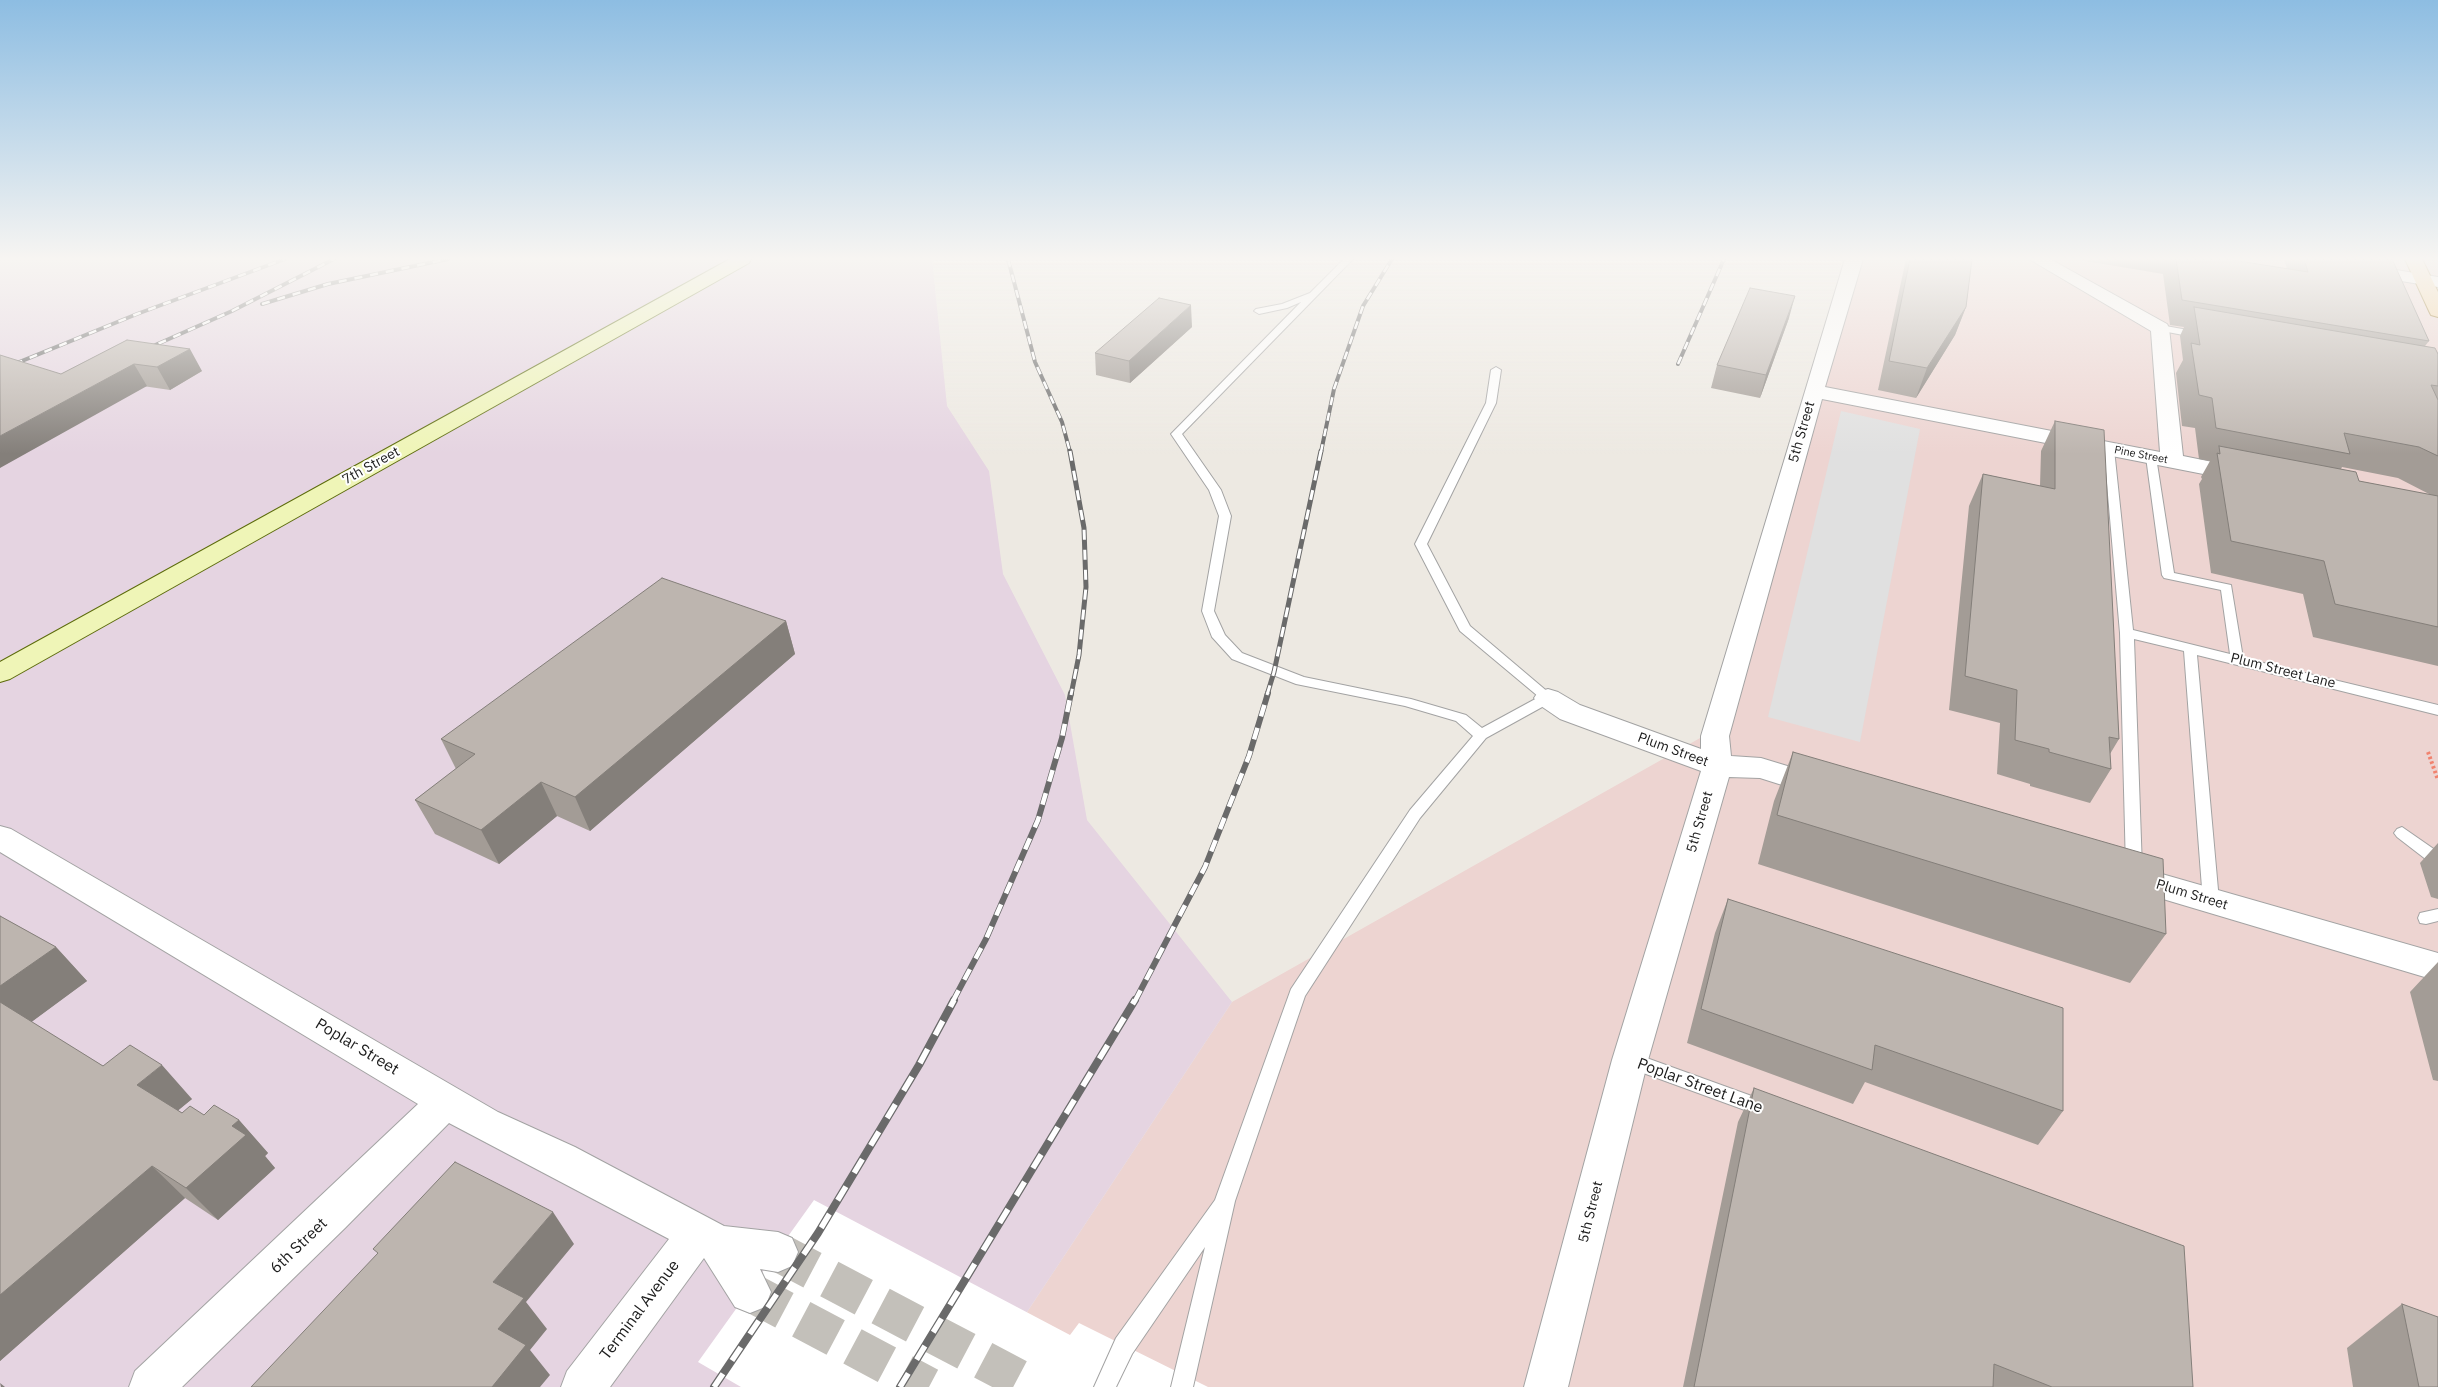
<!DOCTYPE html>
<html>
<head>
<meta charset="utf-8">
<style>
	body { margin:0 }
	canvas { display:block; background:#ede9e2 }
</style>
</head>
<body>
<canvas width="2438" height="1387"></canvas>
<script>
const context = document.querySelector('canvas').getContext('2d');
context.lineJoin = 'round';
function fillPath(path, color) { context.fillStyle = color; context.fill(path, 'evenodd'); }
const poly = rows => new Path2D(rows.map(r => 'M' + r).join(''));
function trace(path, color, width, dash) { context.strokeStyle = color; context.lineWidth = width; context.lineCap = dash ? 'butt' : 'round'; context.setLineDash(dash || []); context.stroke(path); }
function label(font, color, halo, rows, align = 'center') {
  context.font = font + ' "IBM Plex Sans",sans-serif'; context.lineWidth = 4; context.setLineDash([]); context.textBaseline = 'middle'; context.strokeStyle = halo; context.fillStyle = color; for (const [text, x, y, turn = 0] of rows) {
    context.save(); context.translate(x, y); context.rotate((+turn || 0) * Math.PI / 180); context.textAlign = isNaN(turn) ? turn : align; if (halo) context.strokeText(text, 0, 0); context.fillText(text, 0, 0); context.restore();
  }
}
fillPath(poly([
	[1843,259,2438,259,2438,1387,981,1387,996,1359,1232,1002,1716,729,1781,504]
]), '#edd4d1');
fillPath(poly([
	[0,259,932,259,947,406,989,471,1003,574,1065,695,1087,820,1232,1002,996,1359,981,1387,0,1387]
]), '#e5d4e1');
fillPath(poly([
	[1841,411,1920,429,1860,742,1768,717]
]), '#e0e0e0');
fillPath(poly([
	[814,1200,1070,1335,1079,1323,1208,1387,741,1387,698,1362]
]), '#fff');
trace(poly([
	[778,1252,1034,1387],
	[750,1292,929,1387]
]), '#c3c0ba', 39, [39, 19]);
const lane = poly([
	[1344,259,1353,259,1182,434,1221,490,1231,516,1214,611,1225,635,1242,653,1304,677,1411,699,1466,715,1482,728,1539,697,1460,631,1415,544,1486,403,1491,370,1496,367,1501,370,1496,403,1427,544,1470,626,1555,698,1553,701,1486,738,1420,818,1305,996,1235,1201,1193,1387,1171,1387,1205,1247,1132,1354,1116,1387,1094,1387,1116,1338,1215,1200,1291,989,1410,810,1473,736,1456,721,1405,706,1296,684,1232,659,1212,637,1202,611,1219,516,1209,490,1171,434,1301,302,1287,308,1259,314,1254,311,1256,309,1282,304,1310,293,1344,259],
	[2160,325,2199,332,2204,335,2199,338,2157,330,2157,326,2160,325],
	[2109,446,2114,449,2133,630,2230,654,2221,590,2164,578,2162,575,2146,457,2151,454,2156,457,2174,573,2231,585,2243,658,2438,705,2438,715,2197,655,2219,901,2217,905,2211,907,2205,905,2203,901,2184,651,2134,639,2142,869,2140,873,2134,875,2128,873,2126,869,2120,633,2104,449,2109,446],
	[2402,827,2438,852,2438,866,2432,864,2397,837,2394,833,2397,829,2402,827],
	[2438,909,2438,921,2426,924,2420,923,2418,918,2420,913,2438,909],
	[1630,1052,1771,1103,1773,1109,1771,1115,1764,1117,1624,1066,1621,1060,1624,1054,1630,1052]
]);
const street = poly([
	[1845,259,1863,259,1825,387,2160,452,2151,331,2029,259,2050,259,2167,324,2169,328,2183,456,2252,470,2255,475,2252,480,2244,482,1822,399,1729,736,1731,756,1761,758,1830,779,1835,786,1830,793,1820,797,1760,778,1729,777,1648,1060,1568,1387,1524,1387,1612,1060,1701,771,1560,719,1538,704,1534,698,1538,692,1548,689,1558,692,1580,705,1701,749,1701,736,1845,259],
	[2289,259,2331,259,2438,277,2438,287,2297,264,2291,263,2289,259],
	[0,826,11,829,498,1112,575,1147,724,1226,778,1232,792,1238,798,1252,792,1266,778,1272,760,1269,771,1292,765,1307,750,1313,735,1307,704,1258,610,1387,561,1387,567,1371,669,1239,449,1123,345,1228,182,1387,129,1387,135,1371,418,1104,0,852,0,826],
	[2127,864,2438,953,2438,981,2116,885,2111,876,2116,867,2127,864]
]);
const secondary = poly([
	[730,259,751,259,749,263,10,679,0,682,0,662,730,259]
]);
const primary = poly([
	[2405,259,2422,259,2438,292,2438,317,2431,315,2429,311,2405,259]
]);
trace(lane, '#a3a3a3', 2);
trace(street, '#a3a3a3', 2);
trace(secondary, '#5c6b0b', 2);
trace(primary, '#8b6609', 2);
trace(poly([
	[2428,752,2438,780]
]), '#f1826e', 4, [2.5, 2.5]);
fillPath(lane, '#fff');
fillPath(street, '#fff');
fillPath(secondary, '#eff5b7');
fillPath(primary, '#f6d49e');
const railFar3 = poly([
	[1008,259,1035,362,1062,422,1070,452],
	[262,304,328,284,448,259],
	[144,350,232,311,334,259],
	[1678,364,1724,259],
	[0,370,137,314,285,259],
	[1321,452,1334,389,1363,306,1392,259]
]);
const railFar2 = poly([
	[1070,451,1084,528,1086,587,1079,655,1071,695],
	[1267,695,1274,672,1321,451]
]);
const railFar1 = poly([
	[953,1001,986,939,1038,820,1062,738,1071,693],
	[1135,1001,1205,867,1249,756,1268,693]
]);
const rail = poly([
	[714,1387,818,1233,919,1065,954,1000],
	[900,1387,1135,1000]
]);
trace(railFar3, '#6a6a6a', 4);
trace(railFar2, '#6a6a6a', 5);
trace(railFar1, '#6a6a6a', 6);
trace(rail, '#6a6a6a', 8);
trace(railFar3, '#fff', 2.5, [8]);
trace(railFar2, '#fff', 3, [10]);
trace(railFar1, '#fff', 4.5, [12]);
trace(rail, '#fff', 5.5, [16]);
fillPath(poly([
	[1906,259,1972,259,1966,307,1955,335,1916,398,1878,390],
	[2074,259,2226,259,2287,269,2284,259,2392,259,2429,341,2425,346,2438,354,2438,666,2313,637,2303,594,2211,573,2199,484,2202,479,2201,477,2210,461,2199,459,2195,428,2182,426,2176,373,2183,360,2180,336,2184,327,2170,325,2163,274],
	[2342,467,2398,478,2431,495,2359,481,2341,469],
	[1789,318,1760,398,1711,388,1717,365],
	[1192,327,1130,383,1096,375,1095,353],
	[127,340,202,371,170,390,61,374],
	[2055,421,2119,739,2110,754,2111,769,2090,803,2030,786,2030,784,1997,774,2000,723,1949,710,1969,506,1983,474,2040,486,2041,451],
	[786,621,795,654,590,831,557,816,499,864,435,834,415,800,456,769,441,739],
	[1793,752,2166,934,2130,983,1758,864,1774,801],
	[2438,843,2438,899,2431,897,2420,863],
	[1728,899,2063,1111,2038,1145,1865,1082,1853,1104,1687,1043,1715,933],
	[0,916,56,947,87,981,31,1022,103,1066,192,1099,178,1110,182,1113,204,1115,239,1120,268,1153,265,1156,275,1168,218,1220,185,1198,0,1361],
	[2438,962,2438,1081,2433,1080,2410,992],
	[1754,1088,2193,1387,1683,1387,1738,1122],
	[2402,1304,2438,1387,2353,1387,2347,1348]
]), '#a39c96');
fillPath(poly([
	[1795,296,1789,318,1760,398,1766,375],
	[1191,305,1192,327,1130,383,1129,361],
	[1966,307,1955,335,1916,398,1927,368],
	[190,349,202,371,170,390,157,367],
	[134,364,147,386,0,468,0,436],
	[786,621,795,654,590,831,575,797],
	[541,782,557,816,499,864,481,830],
	[56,947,87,981,22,1029,0,1007,0,986],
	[162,1065,192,1099,169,1118,137,1085],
	[239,1120,268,1153,265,1156,275,1168,218,1220,186,1188,232,1126],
	[152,1166,185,1198,0,1361,0,1295],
	[553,1212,574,1244,526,1302,547,1329,530,1350,550,1375,540,1387,492,1387,498,1329,493,1282],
	[0,1383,5,1387,1,1387]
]), '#847f7a');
const building = poly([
	[1910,259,1972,259,1966,307,1927,368,1889,361,1910,259],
	[2176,259,2226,259,2308,272,2304,259,2392,259,2429,341,2182,300,2176,259],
	[1750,288,1795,296,1766,375,1717,365,1750,288],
	[1159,298,1191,305,1129,361,1095,353,1159,298],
	[2194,307,2435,348,2438,354,2438,386,2431,385,2438,400,2438,456,2419,447,2344,433,2350,454,2216,428,2212,398,2199,395,2191,343,2200,345,2194,307],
	[127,340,190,349,157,367,134,364,0,436,0,355,61,374,127,340],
	[2055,421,2104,430,2119,739,2109,737,2111,769,2049,752,2049,749,2015,740,2017,690,1965,676,1983,474,2055,489,2055,421],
	[2219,446,2356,472,2359,481,2438,496,2438,627,2335,604,2324,561,2231,541,2217,453,2220,454,2219,446],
	[662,578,786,621,575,797,541,782,481,830,415,800,475,754,441,739,662,578],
	[1793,752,2163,859,2166,934,1777,815,1793,752],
	[1728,899,2063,1008,2063,1111,1875,1045,1872,1070,1701,1009,1728,899],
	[0,916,56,947,0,986,0,916],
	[0,1002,103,1066,130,1045,162,1065,137,1085,182,1113,190,1106,204,1115,214,1105,239,1120,232,1126,246,1135,186,1188,152,1166,0,1295,0,1002],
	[1754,1088,2184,1246,2193,1387,2052,1387,1994,1364,1993,1387,1694,1387,1754,1088],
	[455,1162,553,1212,493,1282,524,1298,498,1329,526,1345,492,1387,251,1387,378,1253,373,1249,455,1162],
	[2402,1304,2438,1317,2438,1387,2419,1387,2402,1304]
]);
fillPath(building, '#bdb5af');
trace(building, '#847f7a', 1);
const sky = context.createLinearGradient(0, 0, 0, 454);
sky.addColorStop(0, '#8dbde2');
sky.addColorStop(0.57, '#f7f5f2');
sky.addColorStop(1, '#f7f5f200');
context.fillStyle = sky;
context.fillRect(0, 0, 2438, 454);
label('11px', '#1c1c1c', '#fff', [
	["Pine Street",2141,455,11]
]);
label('14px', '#1c1c1c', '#fff', [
	["5th Street",1802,432,-74],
	["7th Street",371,466,-29],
	["Plum Street Lane",2283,671,14],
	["Plum Street",1673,750,20],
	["5th Street",1700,822,-74],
	["Plum Street",2192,895,17],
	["5th Street",1591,1212,-76]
]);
label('16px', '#1c1c1c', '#fff', [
	["Poplar Street",357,1047,31],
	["Poplar Street Lane",1700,1086,20],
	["6th Street",299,1246,-44],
	["Terminal Avenue",640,1310,-53]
]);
</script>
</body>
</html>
